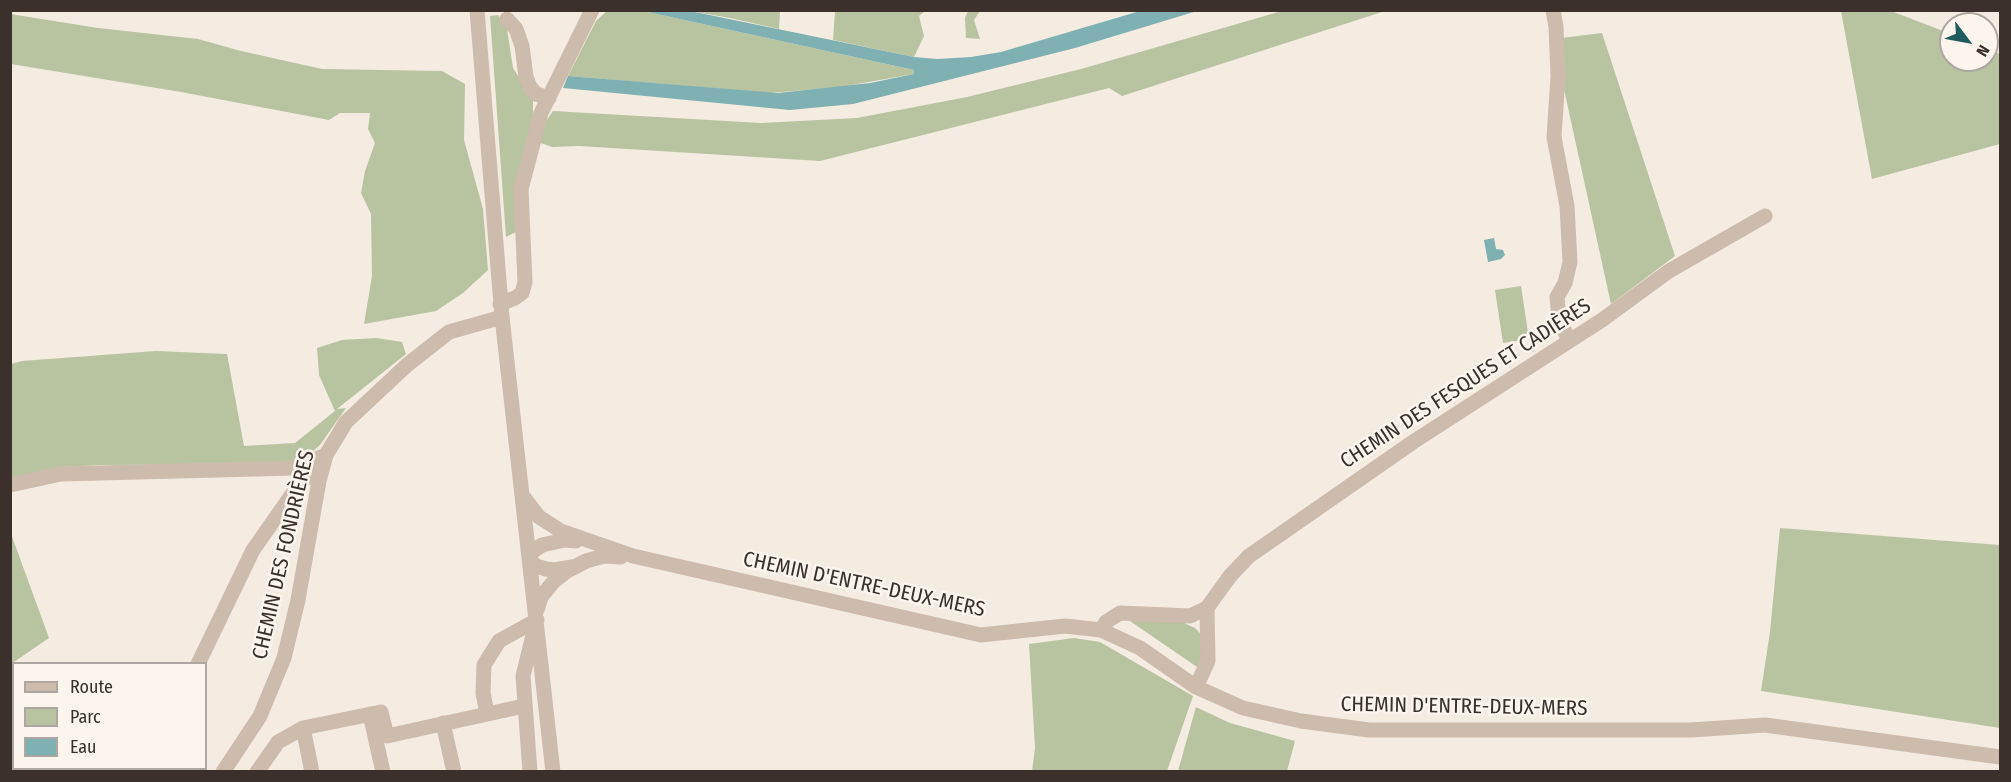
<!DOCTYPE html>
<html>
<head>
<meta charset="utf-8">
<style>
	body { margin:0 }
	#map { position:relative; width:2011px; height:782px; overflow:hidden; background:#f4ebe1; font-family:"Fira Sans Condensed",sans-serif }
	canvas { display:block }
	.frame { position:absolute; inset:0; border:12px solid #3b302b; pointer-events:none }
	.legend { position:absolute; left:12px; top:662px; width:195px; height:108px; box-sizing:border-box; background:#fbf5ee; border:2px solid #aea6a0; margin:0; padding:8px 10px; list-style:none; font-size:18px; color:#3b302b }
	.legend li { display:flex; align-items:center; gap:12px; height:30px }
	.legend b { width:30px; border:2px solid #aea6a0 }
	.north { position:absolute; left:1939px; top:12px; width:60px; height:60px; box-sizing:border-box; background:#fbf5ee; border:2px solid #aea6a0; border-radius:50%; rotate:122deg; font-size:16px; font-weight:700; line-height:24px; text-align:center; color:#3b302b }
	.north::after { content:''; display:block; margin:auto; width:21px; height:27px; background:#1f5a5e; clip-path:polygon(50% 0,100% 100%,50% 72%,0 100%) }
</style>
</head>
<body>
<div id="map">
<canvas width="2011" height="782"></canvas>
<div class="frame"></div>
<ul class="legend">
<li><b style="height:8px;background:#cdbbac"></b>Route</li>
<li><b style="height:16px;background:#b8c4a0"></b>Parc</li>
<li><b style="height:16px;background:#7fb0b2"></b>Eau</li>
</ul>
<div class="north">N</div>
</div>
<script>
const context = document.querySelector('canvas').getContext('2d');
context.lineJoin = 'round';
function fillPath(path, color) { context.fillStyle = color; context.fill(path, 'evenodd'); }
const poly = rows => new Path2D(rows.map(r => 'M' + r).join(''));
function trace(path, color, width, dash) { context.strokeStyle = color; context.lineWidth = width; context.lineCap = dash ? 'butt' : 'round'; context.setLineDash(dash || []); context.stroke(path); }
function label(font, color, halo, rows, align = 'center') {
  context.font = font + ' "Fira Sans Condensed",sans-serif'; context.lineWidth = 5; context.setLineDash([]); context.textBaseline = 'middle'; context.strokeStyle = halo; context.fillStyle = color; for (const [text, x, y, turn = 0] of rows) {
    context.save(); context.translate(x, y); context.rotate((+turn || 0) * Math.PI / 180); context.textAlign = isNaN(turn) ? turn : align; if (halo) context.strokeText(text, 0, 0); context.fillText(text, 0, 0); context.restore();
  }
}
fillPath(poly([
	[608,10,643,11,914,70,914,74,840,87,770,93,568,76,596,21],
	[690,11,780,11,779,29,730,18],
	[837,11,925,11,919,16,924,36,914,57,833,40,835,12],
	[968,11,980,11,974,20,980,39,966,38,965,18],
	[1282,11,1385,11,1122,96,1109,88,820,161,579,146,552,147,541,143,540,130,553,111,761,123,857,118,967,97,1081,69],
	[1841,11,1891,11,1951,34,1951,60,1987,60,1987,49,2000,54,2000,144,1872,179],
	[10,14,98,28,198,39,241,51,322,69,442,71,465,84,464,140,483,209,488,270,463,293,436,311,364,324,372,276,371,214,361,193,365,171,375,143,368,129,370,113,340,113,329,120,181,92,11,64],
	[498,15,507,29,513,68,533,99,533,120,516,232,506,237,490,16],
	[1602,33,1675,256,1611,304,1553,39],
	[1521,286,1529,339,1503,343,1495,290],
	[376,338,402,342,406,354,337,409,346,408,320,445,303,460,277,464,103,465,60,467,11,479,11,364,22,361,156,351,227,354,244,446,295,443,335,411,319,375,317,348,342,340],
	[1780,528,2000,545,2000,728,1761,691,1770,632],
	[10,531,49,638,11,664,10,664],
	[1127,619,1184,623,1195,628,1201,634,1204,647,1200,669],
	[1074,638,1100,642,1193,696,1167,771,1032,771,1035,748,1029,644],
	[1196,707,1230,723,1295,741,1287,771,1178,771]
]), '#b8c4a0');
fillPath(poly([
	[643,11,690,11,914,57,937,59,971,57,1001,52,1140,11,1197,11,1075,48,853,104,790,110,563,88,568,76,778,93,870,83,914,74,914,70],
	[1494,238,1496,249,1503,250,1505,255,1501,259,1488,262,1484,240]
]), '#7fb0b2');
trace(poly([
	[477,10,502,317,553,772],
	[1553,10,1556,27,1558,76,1554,137,1567,206,1570,262,1565,283,1557,297,1559,318,1569,341],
	[507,19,516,29,522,46,526,77,530,87,536,94,549,98],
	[500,304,515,298,522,293,525,282,521,189,541,113,592,10],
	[10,485,61,474,295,468,326,455],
	[522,495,539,517,561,531,633,556,981,635,1065,626,1101,630,1140,648,1196,687,1243,708,1301,721,1369,730,1691,730,1765,725,2000,757],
	[529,554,542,545,565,540,576,541],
	[530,560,536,566,546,569,554,570,572,567],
	[1207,608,1230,576,1249,556,1275,538,1413,442,1602,320,1669,271,1765,216],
	[537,610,541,597,554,581,567,571,586,561,604,556,621,557],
	[1101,630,1106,622,1120,613,1190,616,1207,608,1208,661,1196,687],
	[198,664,253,550,293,493,322,459],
	[487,713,483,693,484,665,499,641,537,620],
	[370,714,383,772],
	[443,723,454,772],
	[303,728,312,772],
	[33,772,40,768],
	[223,772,260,716,284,658,298,600,319,481,326,455,346,422,407,365,449,332,502,317],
	[257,772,278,742,303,728,381,712,387,736,524,706],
	[530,772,523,676,534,631]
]), '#cdbbac', 15);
label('21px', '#3b302b', '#fbf5ee', [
	["CHEMIN DES FESQUES ET CADIÈRES",1466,384,-33],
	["CHEMIN DES FONDRIÈRES",284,555,-77],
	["CHEMIN D'ENTRE-DEUX-MERS",864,585,12],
	["CHEMIN D'ENTRE-DEUX-MERS",1464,707,1]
]);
</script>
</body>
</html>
